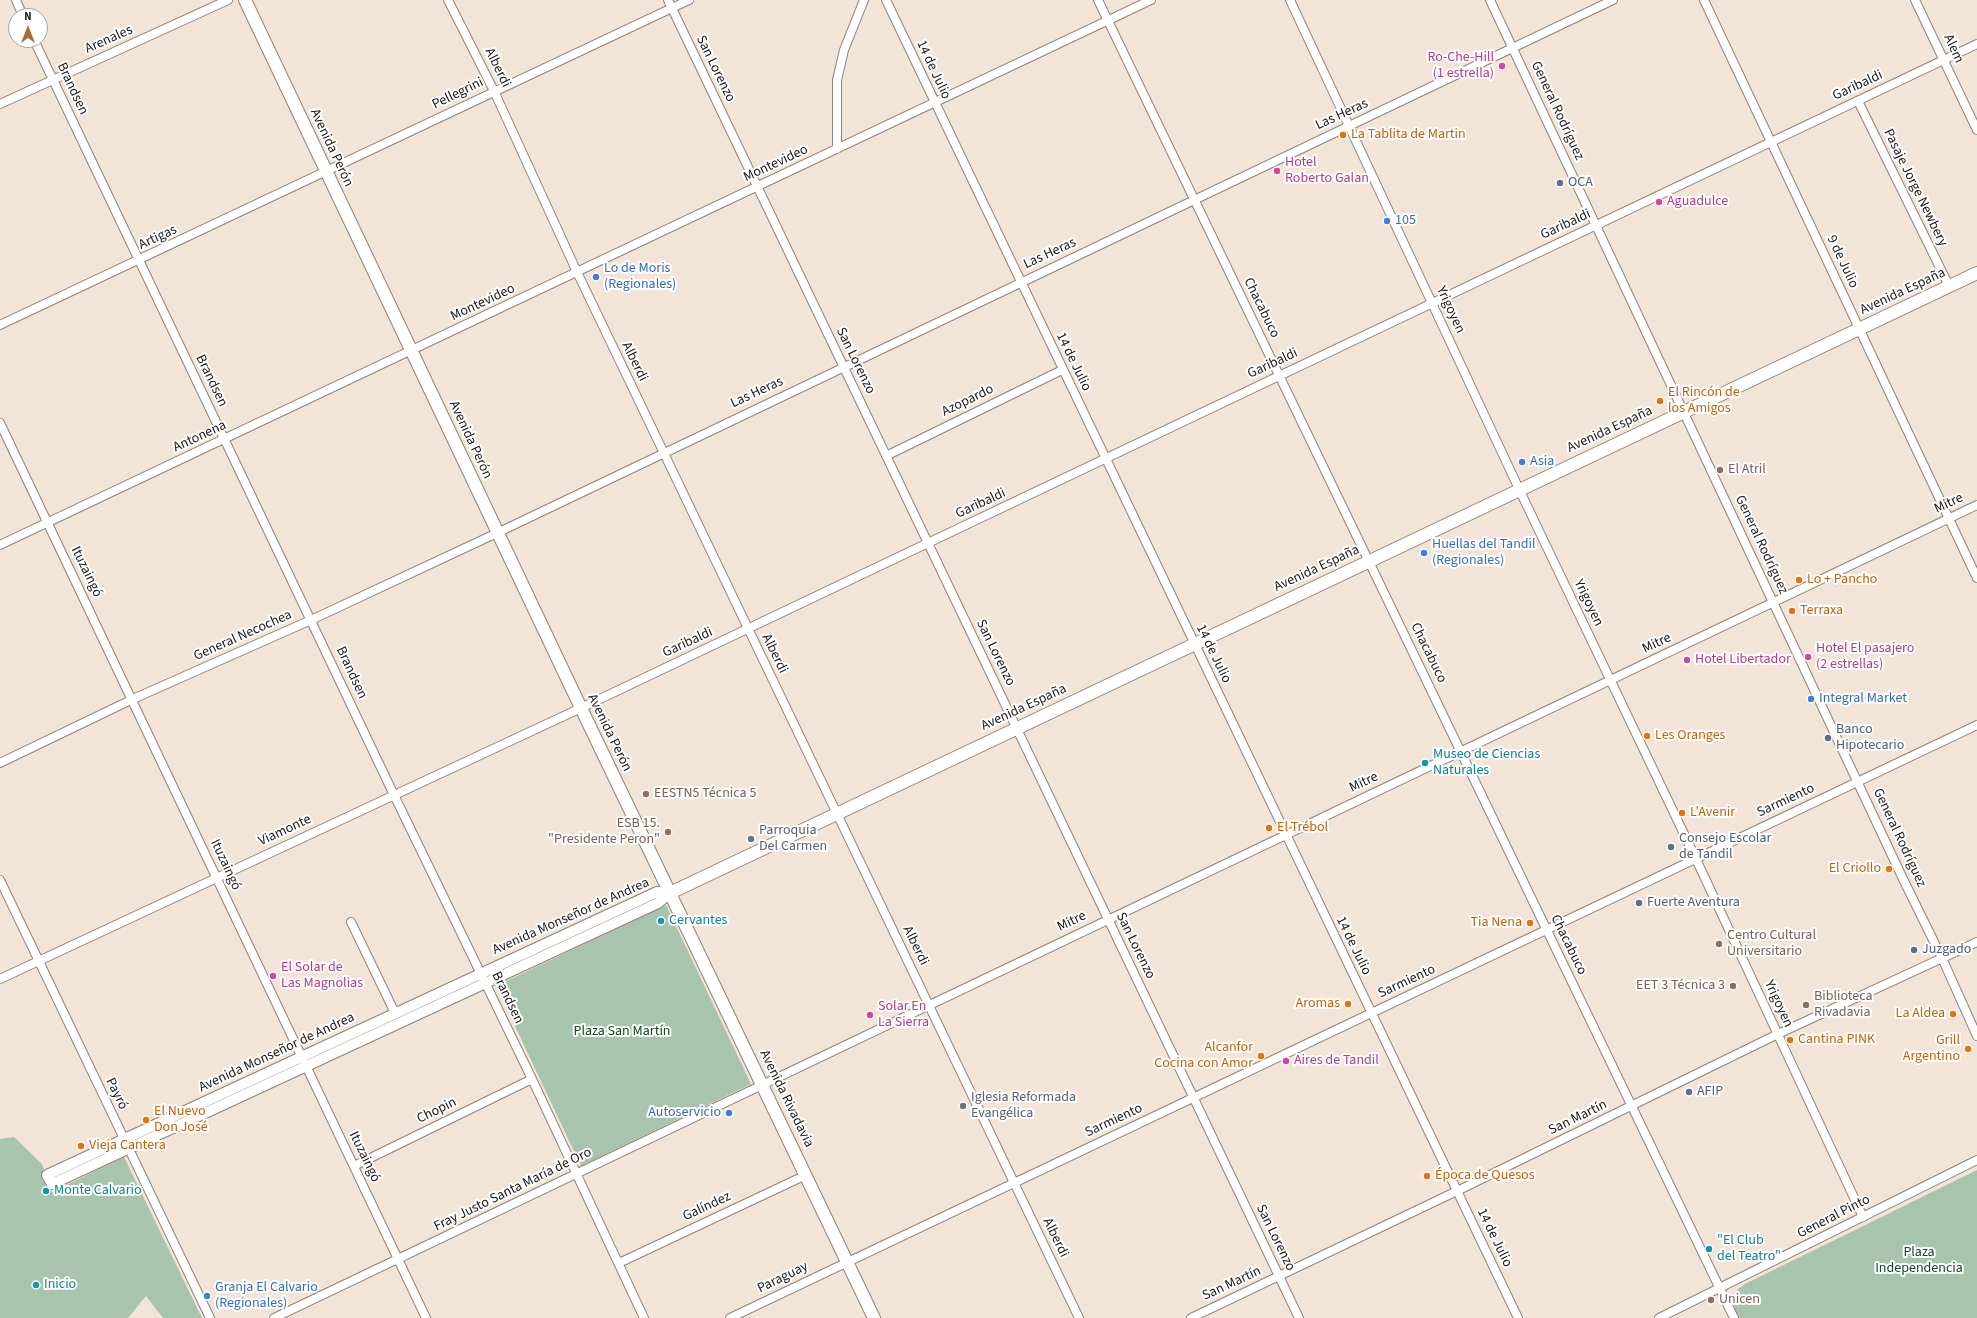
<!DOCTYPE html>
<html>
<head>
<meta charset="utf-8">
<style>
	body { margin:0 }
	#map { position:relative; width:1977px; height:1318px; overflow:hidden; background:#f2e5d8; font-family:"Source Sans 3",sans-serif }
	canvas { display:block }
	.north { position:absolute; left:8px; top:8px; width:40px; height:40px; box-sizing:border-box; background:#fff; border:1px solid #a4a3a1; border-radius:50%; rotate:0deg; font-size:11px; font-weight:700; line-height:16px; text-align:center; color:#1c1813 }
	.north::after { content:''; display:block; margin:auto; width:14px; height:18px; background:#aa6d31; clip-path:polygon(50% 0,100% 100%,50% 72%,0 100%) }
</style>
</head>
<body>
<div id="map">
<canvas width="1977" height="1318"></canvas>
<div class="north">N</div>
</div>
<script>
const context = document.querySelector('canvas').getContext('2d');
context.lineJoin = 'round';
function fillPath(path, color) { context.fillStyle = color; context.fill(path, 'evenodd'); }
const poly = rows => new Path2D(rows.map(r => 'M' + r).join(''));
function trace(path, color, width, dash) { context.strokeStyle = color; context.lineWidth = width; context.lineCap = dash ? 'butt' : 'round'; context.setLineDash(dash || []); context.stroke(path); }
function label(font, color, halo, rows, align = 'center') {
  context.font = font + ' "Source Sans 3",sans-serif'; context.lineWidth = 4; context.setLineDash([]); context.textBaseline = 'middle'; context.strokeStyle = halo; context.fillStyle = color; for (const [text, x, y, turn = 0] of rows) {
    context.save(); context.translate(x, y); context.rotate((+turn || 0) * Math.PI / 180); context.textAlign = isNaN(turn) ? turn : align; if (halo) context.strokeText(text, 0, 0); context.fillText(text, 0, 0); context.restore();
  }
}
fillPath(poly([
	[666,905,751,1084,581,1166,496,986],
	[14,1137,42,1164,52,1192,124,1157,202,1318,163,1318,146,1296,128,1318,0,1318,0,1139],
	[1977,1170,1977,1318,1739,1318,1734,1309,1735,1294,1738,1289,1745,1284]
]), '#a9c4ad');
const minor = poly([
	[16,0,23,16],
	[448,0,494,91,577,272,1079,1318],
	[668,0,1299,1318],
	[886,0,1518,1318],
	[1098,0,1734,1318],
	[1290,0,1519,489,1696,859,1863,1217],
	[1490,0,1904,881,1942,958,1977,1036],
	[1704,0,1977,578],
	[1915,0,1977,130],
	[34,40,394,795,532,1079,644,1318],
	[1858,101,1949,286],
	[0,104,228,0],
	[837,149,837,80,844,50,864,0],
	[0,325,689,0],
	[0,423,426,1318],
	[886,456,1062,370],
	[0,545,1151,0],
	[0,763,133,699,311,620,497,533,1613,0],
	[0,880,210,1318],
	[351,922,395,1013],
	[0,979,581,708,1977,44],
	[354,1166,532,1079],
	[619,1263,806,1175],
	[274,1318,1977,505],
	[730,1318,1977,725],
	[1191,1318,1457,1191,1778,1034,1977,942],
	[1659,1318,1977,1160]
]);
const tertiary = poly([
	[657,892,670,893,658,903,52,1184,47,1175,657,892]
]);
const secondary = poly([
	[245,0,581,708,874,1318],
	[670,893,1977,273]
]);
trace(minor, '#8d8275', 10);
trace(tertiary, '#8d8275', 12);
trace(secondary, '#8d8275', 14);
trace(minor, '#fff', 8);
trace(tertiary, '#fff', 10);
trace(secondary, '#fff', 12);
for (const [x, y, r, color] of [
	[1502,66,4,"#d1479c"],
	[1343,135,4,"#e8710a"],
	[1277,171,4,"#d1479c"],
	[1560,183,4,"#5c6f8a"],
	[1659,202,4,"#d1479c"],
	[1387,221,4,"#3f7fe0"],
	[596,277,4,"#3f7fe0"],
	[1660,401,4,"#e8710a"],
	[1522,462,4,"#3f7fe0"],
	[1720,470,4,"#8d6e63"],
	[1424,553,4,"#3f7fe0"],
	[1799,580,4,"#e8710a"],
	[1792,611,4,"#e8710a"],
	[1808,657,4,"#d1479c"],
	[1687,660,4,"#d1479c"],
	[1811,699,4,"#3f7fe0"],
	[1647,736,4,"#e8710a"],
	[1828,738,4,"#5c6f8a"],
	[1425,763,4,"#0f9aa8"],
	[646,794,4,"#8d6e63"],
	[1682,813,4,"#e8710a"],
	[1269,828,4,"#e8710a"],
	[668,832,4,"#8d6e63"],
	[751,839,4,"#6b7280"],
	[1671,847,4,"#5c6f8a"],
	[1889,869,4,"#e8710a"],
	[1639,903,4,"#5c6f8a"],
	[661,921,4,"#0f9aa8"],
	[1530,923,4,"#e8710a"],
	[1719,944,4,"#8d6e63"],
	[1914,950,4,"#5c6f8a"],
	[273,976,4,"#d1479c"],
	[1733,986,4,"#8d6e63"],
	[1348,1004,4,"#e8710a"],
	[1806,1005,4,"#8d6e63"],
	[1953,1014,4,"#e8710a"],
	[870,1015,4,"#d1479c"],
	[1790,1040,4,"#e8710a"],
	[1968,1049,4,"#e8710a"],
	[1261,1056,4,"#e8710a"],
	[1286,1061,4,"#d1479c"],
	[1689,1092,4,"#5c6f8a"],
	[963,1106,4,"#6b7280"],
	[729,1113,4,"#3f7fe0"],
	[146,1120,4,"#e8710a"],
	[81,1146,4,"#e8710a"],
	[1427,1176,4,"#e8710a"],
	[46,1191,4,"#0f9aa8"],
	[1709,1249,4,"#0f9aa8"],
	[36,1285,4,"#0f9aa8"],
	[207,1296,4,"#3f7fe0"],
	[1711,1300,4,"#8d6e63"]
]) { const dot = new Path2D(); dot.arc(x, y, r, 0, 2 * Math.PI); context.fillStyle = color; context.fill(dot); trace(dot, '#fff', 1.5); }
label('14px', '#1c1813', '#fff', [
	["Arenales",109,40,-24],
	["Alem",1953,49,65],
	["Alberdi",497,68,64],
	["San Lorenzo",715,69,64],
	["14 de Julio",933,70,65],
	["Garibaldi",1858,86,-25],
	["Brandsen",72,89,65],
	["Pellegrini",458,94,-26],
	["General Rodríguez",1557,111,65],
	["Las Heras",1342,115,-25],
	["Avenida Perón",331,148,65],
	["Montevideo",776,164,-25],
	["Pasaje Jorge Newbery",1915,188,64],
	["Garibaldi",1566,225,-25],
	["Artigas",158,238,-25],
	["Las Heras",1050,254,-25],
	["9 de Julio",1842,262,65],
	["Avenida España",1903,292,-25],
	["Montevideo",483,303,-25],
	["Chacabuco",1261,308,64],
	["Yrigoyen",1450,310,65],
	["San Lorenzo",855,361,64],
	["Alberdi",634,362,64],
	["14 de Julio",1073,362,64],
	["Garibaldi",1273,364,-25],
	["Brandsen",211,381,64],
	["Las Heras",757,393,-25],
	["Azopardo",968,401,-26],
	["Avenida España",1610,430,-25],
	["Antonena",200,437,-25],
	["Avenida Perón",470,440,65],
	["Garibaldi",981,504,-25],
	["Mitre",1949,504,-25],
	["General Rodríguez",1761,545,65],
	["Avenida España",1317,569,-25],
	["Ituzaingó",86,572,64],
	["Yrigoyen",1588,603,64],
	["General Necochea",243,636,-24],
	["Garibaldi",688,643,-25],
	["Mitre",1657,644,-25],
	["San Lorenzo",995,653,64],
	["Chacabuco",1428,653,64],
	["Alberdi",774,654,64],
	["14 de Julio",1213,654,64],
	["Brandsen",351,673,65],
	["Avenida España",1024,708,-25],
	["Avenida Perón",609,733,64],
	["Mitre",1364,783,-25],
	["Sarmiento",1786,801,-25],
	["Viamonte",285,831,-25],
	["General Rodríguez",1899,838,65],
	["Ituzaingó",225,865,65],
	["Avenida Monseñor de Andrea",571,917,-24],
	["Mitre",1072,922,-25],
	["Chacabuco",1568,945,64],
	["Alberdi",915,946,64],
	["San Lorenzo",1135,946,64],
	["14 de Julio",1353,946,64],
	["Sarmiento",1407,982,-25],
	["Brandsen",507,998,64],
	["Yrigoyen",1778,1004,65],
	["Avenida Monseñor de Andrea",277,1053,-25],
	["Payró",116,1094,64],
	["Avenida Rivadavia",786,1099,64],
	["Chopin",437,1111,-26],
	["San Martín",1578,1118,-26],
	["Sarmiento",1114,1121,-25],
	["Ituzaingó",364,1157,64],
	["Fray Justo Santa María de Oro",513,1190,-26],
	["Galíndez",707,1207,-25],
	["General Pinto",1834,1217,-27],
	["Alberdi",1055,1238,64],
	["San Lorenzo",1275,1238,64],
	["14 de Julio",1494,1238,64],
	["Paraguay",783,1278,-26],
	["San Martín",1232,1284,-25]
]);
label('14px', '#b23c85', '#fff', [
	["Ro-Che-Hill",1494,58,"right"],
	["(1 estrella)",1494,74,"right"],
	["Hotel",1285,163],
	["Roberto Galan",1285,179],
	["Aguadulce",1667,202],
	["Hotel El pasajero",1816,649],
	["(2 estrellas)",1816,665],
	["Hotel Libertador",1695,660],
	["El Solar de",281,968],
	["Las Magnolias",281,984],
	["Solar En",878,1007],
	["La Sierra",878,1023],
	["Aires de Tandil",1294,1061]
], 'left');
label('14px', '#c56008', '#fff', [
	["La Tablita de Martin",1351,135],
	["El Rincón de",1668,393],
	["los Amigos",1668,409],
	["Lo + Pancho",1807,580],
	["Terraxa",1800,611],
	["Les Oranges",1655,736],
	["L'Avenir",1690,813],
	["El Trébol",1277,828],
	["El Criollo",1881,869,"right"],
	["Tia Nena",1522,923,"right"],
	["Aromas",1340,1004,"right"],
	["La Aldea",1945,1014,"right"],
	["Cantina PINK",1798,1040],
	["Grill",1960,1041,"right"],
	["Argentino",1960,1057,"right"],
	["Alcanfor",1253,1048,"right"],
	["Cocina con Amor",1253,1064,"right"],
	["El Nuevo",154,1112],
	["Don José",154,1128],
	["Vieja Cantera",89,1146],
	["Época de Quesos",1435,1176]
], 'left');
label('14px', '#4e5e75', '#fff', [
	["OCA",1568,183],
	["Banco",1836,730],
	["Hipotecario",1836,746],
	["Consejo Escolar",1679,839],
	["de Tandil",1679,855],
	["Fuerte Aventura",1647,903],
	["Juzgado",1922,950],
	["AFIP",1697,1092]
], 'left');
label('14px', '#366cbe', '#fff', [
	["105",1395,221],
	["Lo de Moris",604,269],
	["(Regionales)",604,285],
	["Asia",1530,462],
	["Huellas del Tandil",1432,545],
	["(Regionales)",1432,561],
	["Integral Market",1819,699],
	["Autoservicio",721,1113,"right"],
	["Granja El Calvario",215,1288],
	["(Regionales)",215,1304]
], 'left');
label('14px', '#785e54', '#fff', [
	["El Atril",1728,470],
	["EESTN5 Técnica 5",654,794],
	["ESB 15.",660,824,"right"],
	["\"Presidente Peron\"",660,840,"right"],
	["Centro Cultural",1727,936],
	["Universitario",1727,952],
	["EET 3 Técnica 3",1725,986,"right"],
	["Biblioteca",1814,997],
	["Rivadavia",1814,1013],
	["Unicen",1719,1300]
], 'left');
label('14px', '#0d838f', '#fff', [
	["Museo de Ciencias",1433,755],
	["Naturales",1433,771],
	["Cervantes",669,921],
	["Monte Calvario",54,1191],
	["\"El Club",1717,1241],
	["del Teatro\"",1717,1257],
	["Inicio",44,1285]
], 'left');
label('14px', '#5b616d', '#fff', [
	["Parroquia",759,831],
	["Del Carmen",759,847],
	["Iglesia Reformada",971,1098],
	["Evangélica",971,1114]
], 'left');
label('14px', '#134420', '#fff', [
	["Plaza San Martín",622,1032],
	["Plaza",1919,1253],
	["Independencia",1919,1269]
]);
</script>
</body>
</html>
